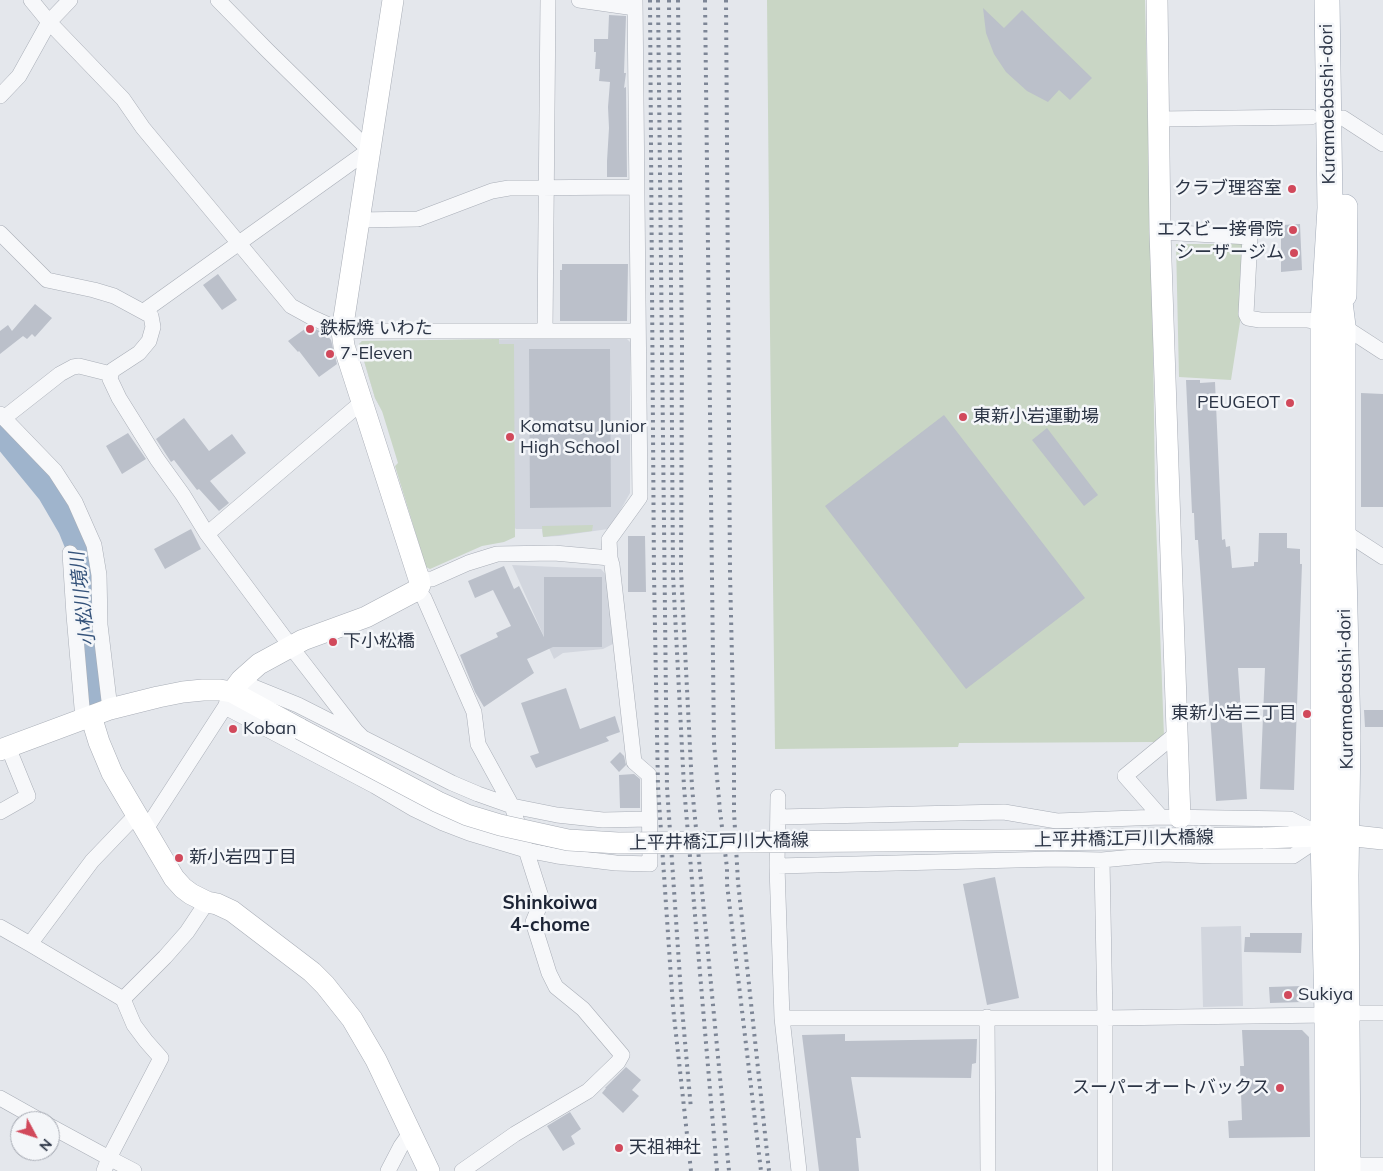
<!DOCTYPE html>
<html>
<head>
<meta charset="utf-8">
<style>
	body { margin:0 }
	#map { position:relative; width:1383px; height:1171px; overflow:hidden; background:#e4e7ec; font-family:Mulish,sans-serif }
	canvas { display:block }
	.north { position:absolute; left:10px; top:1111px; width:50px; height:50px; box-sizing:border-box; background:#f4f6f9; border:1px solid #a4a8b1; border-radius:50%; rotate:130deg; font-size:14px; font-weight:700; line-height:20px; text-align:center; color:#2b3445 }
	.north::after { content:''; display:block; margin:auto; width:18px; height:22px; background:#d1495b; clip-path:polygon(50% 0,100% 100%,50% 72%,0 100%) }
</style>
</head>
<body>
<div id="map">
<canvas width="1383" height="1171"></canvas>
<div class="north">N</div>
</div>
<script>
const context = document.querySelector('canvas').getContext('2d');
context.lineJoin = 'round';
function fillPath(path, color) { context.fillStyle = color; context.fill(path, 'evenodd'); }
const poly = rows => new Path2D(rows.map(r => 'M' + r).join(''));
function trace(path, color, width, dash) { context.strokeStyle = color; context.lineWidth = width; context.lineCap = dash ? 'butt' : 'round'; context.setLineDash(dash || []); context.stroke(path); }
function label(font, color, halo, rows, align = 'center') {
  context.font = font + ' Mulish,"Noto Sans JP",sans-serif'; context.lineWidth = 5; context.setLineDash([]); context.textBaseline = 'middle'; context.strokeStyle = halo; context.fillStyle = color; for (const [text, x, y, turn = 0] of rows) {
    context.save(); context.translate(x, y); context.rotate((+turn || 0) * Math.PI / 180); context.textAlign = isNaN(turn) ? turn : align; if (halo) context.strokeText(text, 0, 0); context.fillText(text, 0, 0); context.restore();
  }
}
fillPath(poly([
	[626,338,630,342,630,493,611,527,608,529,559,536,543,537,542,529,516,529,382,411,375,398,359,344,362,341],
	[512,565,601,569,607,576,615,643,603,649,563,653,554,659],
	[1241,926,1243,1006,1203,1007,1201,927]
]), '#d2d6de');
fillPath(poly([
	[767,0,1145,0,1153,339,1155,495,1164,737,1155,742,959,743,958,747,775,749,770,332],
	[1176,244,1243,244,1242,309,1231,380,1179,377],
	[499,339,499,344,514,344,515,537,504,542,482,546,430,569,426,567,395,466,398,463,382,411,375,398,359,344,362,341],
	[593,525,592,531,543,537,542,526]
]), '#c9d6c5');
trace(poly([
	[0,431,50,492,71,528,82,555,85,577,87,623,93,701]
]), '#9fb4cc', 26);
fillPath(poly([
	[983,8,1004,28,1022,10,1092,78,1070,100,1059,90,1048,102,1027,91,1006,72,994,54,986,33],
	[609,15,626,16,624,73,626,73,624,88,626,87,627,177,607,177,607,161,609,128,608,107,610,82,599,81,600,69,595,69,596,52,594,52,594,39,608,39],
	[1300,224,1302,270,1281,272,1281,238,1284,238,1283,225],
	[562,264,628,264,627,321,560,321,560,270,562,270],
	[218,274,237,300,222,310,203,285],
	[35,304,52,318,35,337,32,334,27,339,23,336,0,354,0,331,8,325,12,331],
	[309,326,326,334,331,340,337,364,319,377,299,351,298,352,288,341],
	[529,349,610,349,611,507,530,508],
	[1186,380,1200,380,1200,383,1215,382,1222,540,1225,539,1226,547,1230,546,1232,568,1254,566,1254,562,1258,562,1259,533,1287,533,1287,548,1300,549,1300,564,1302,564,1294,790,1260,789,1265,668,1238,668,1247,799,1216,801,1198,540,1195,540,1194,513,1192,513],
	[1361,393,1383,394,1383,507,1361,507],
	[944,415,1085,598,966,689,825,506],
	[184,418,209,451,232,434,246,453,210,481,229,503,219,511,199,489,197,490,174,460,171,462,156,439],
	[1047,428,1098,495,1084,506,1032,440],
	[128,433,146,459,122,474,106,446],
	[191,529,201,549,165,569,154,549],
	[628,536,645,536,646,592,628,592],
	[504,566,514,589,519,586,544,637,544,577,602,577,602,647,553,647,527,659,534,673,484,707,475,692,460,655,498,637,496,633,511,626,493,590,475,598,468,581],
	[566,688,580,729,615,716,620,732,606,737,609,741,536,768,530,756,539,753,521,703],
	[1364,710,1383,710,1383,727,1365,727],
	[620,752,624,756,626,765,619,772,610,762],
	[634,774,640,779,640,808,620,808,619,775],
	[995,877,1019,998,987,1005,963,884],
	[1250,933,1302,933,1301,953,1244,952,1245,937,1250,937],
	[1303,986,1303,1002,1270,1003,1269,987],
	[1242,1030,1302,1030,1309,1037,1310,1137,1229,1138,1228,1121,1242,1120,1240,1066,1244,1066],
	[845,1034,845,1041,977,1039,976,1063,972,1064,971,1078,851,1077,861,1138,856,1138,859,1171,819,1171,802,1035],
	[626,1067,641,1080,632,1090,639,1096,623,1113,602,1093,606,1088,605,1088],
	[570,1112,581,1129,571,1136,575,1144,563,1151,547,1126]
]), '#bbc0ca');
const street = poly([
	[31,0,49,22,123,99,143,128,291,306,311,317,342,331,638,331],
	[579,0,635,8],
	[0,96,19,76,49,22,70,0],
	[1343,118,1383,144],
	[1159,119,1311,117],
	[358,220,418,219,492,191,509,188,636,187],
	[1160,232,1250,237,1246,314,1248,318,1260,320,1308,320,1343,326,1383,352],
	[0,233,47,280,94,290,114,296,151,316,153,327,149,341,139,353,113,370,111,374,110,379,119,398,157,459,183,495,207,534,298,656,356,731,363,738],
	[144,311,369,150,267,50,218,0],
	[545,331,548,0],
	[0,414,55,471,75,502,94,545,99,575,100,625,110,709],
	[4,418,60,374,73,367,79,366,111,374],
	[1343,531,1383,557],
	[207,534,362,402],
	[70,553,74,615,83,719],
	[419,579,432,579,468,563,497,554,554,553,610,558,609,540,640,497,635,0],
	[417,590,424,598,474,712,478,744,512,806,542,900,533,922,549,973,556,987,583,1009,622,1055,618,1062,588,1091,515,1134,462,1171],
	[241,680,256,688,298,705,452,783,478,794,512,806,557,815,603,820,649,819],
	[225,707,375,786,414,809,443,823,469,833,526,850,557,856,616,863,650,864,649,775,634,762,612,565,610,558],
	[778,797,777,866,782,1018,799,1171],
	[0,812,28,796,8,747],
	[1161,817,1125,776,1176,734],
	[146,829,225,707,229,698],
	[1102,860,1105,1018,1327,1015],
	[777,866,1055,859,1102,860,1164,854,1213,856,1293,856,1323,836,1290,819,1161,817,1057,821,1004,812,778,817],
	[0,927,30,944,123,999],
	[30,944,92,861,137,814],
	[1347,1013,1383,1013],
	[987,1017,988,1171],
	[782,1018,1105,1018,1105,1171],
	[0,1098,41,1121],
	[50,1126,109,1158,161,1058,146,1041,134,1025,123,999,165,957,187,932,207,902],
	[1348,1165,1383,1165],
	[104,1171,109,1158,134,1171],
	[388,1171,401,1146,411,1132]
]);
const secondary = poly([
	[1157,0,1160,232,1180,818],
	[232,692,241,680,259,664,303,640,366,617,417,590,420,585,419,579,344,346,342,331,393,0],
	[91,716,99,742,112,773,174,878,183,888,191,894,207,902,217,904,232,911,312,972,325,985,352,1019,376,1060,429,1171],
	[0,750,110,709,158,697,183,692,203,690,220,690,232,692,300,729],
	[1263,838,1346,835,1383,839]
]);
const primary = poly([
	[1327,0,1330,208,1323,323,1323,836,1327,1015,1327,1171],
	[1337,278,1343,326,1343,531,1348,735,1346,875,1348,1171],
	[1344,295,1345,207]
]);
trace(street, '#a9aeb7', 16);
trace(secondary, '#a9aeb7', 22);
trace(primary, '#a3abb8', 26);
trace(street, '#f7f8fa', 15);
trace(secondary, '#fff', 21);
trace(primary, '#fff', 25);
trace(poly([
	[650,0,654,575,658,787,673,1007,691,1171],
	[658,0,667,787,682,1008,691,1109],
	[669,0,673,575,684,787,717,1171],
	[678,0,682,346,681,571,692,787,729,1171],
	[705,0,714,743,720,811,727,868,727,884,761,1171],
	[726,0,730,573,734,743,734,812,738,882,769,1171]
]), '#7d8696', 4, [2.5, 5]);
const secondaryBridge = poly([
	[300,729,438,802,467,815,500,825,568,840,618,843,1263,838]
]);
trace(secondaryBridge, '#a9aeb7', 22, []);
trace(secondaryBridge, '#fff', 21);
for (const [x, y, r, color] of [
	[1292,189,5,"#d1495b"],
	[1293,230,5,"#d1495b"],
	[1294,253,5,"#d1495b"],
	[310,329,5,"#d1495b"],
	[330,354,5,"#d1495b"],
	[1290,403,5,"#d1495b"],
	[963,417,5,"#d1495b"],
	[510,437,5,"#d1495b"],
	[333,642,5,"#d1495b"],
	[1307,714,5,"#d1495b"],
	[233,729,5,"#d1495b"],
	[179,858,5,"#d1495b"],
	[1288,995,5,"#d1495b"],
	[1280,1088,5,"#d1495b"],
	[619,1148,5,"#d1495b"]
]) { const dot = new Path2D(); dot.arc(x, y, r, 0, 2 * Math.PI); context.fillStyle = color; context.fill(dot); trace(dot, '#f4f6f9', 2); }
label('18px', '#2b3445', '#f4f6f9', [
	["Kuramaebashi-dori",1328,104,-91],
	["Kuramaebashi-dori",1346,689,-91],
	["上平井橋江戸川大橋線",1124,839,-1],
	["上平井橋江戸川大橋線",719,842,-1]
]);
label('18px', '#2b3445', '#f4f6f9', [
	["クラブ理容室",1282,189,"right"],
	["エスビー接骨院",1283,230,"right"],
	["シーザージム",1284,253,"right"],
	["鉄板焼 いわた",320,329],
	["7-Eleven",340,354],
	["PEUGEOT",1280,403,"right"],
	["東新小岩運動場",973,417],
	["Komatsu Junior",520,427],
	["High School",520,448],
	["下小松橋",343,642],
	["東新小岩三丁目",1297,714,"right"],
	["Koban",243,729],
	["新小岩四丁目",189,858],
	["Sukiya",1298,995],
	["スーパーオートバックス",1270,1088,"right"],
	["天祖神社",629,1148]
], 'left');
label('italic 19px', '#34527a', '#f4f6f9', [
	["小松川境川",83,599,-97]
]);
label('bold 19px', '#1d2536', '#f4f6f9', [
	["Shinkoiwa",550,903],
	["4-chome",550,925]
]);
</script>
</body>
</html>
